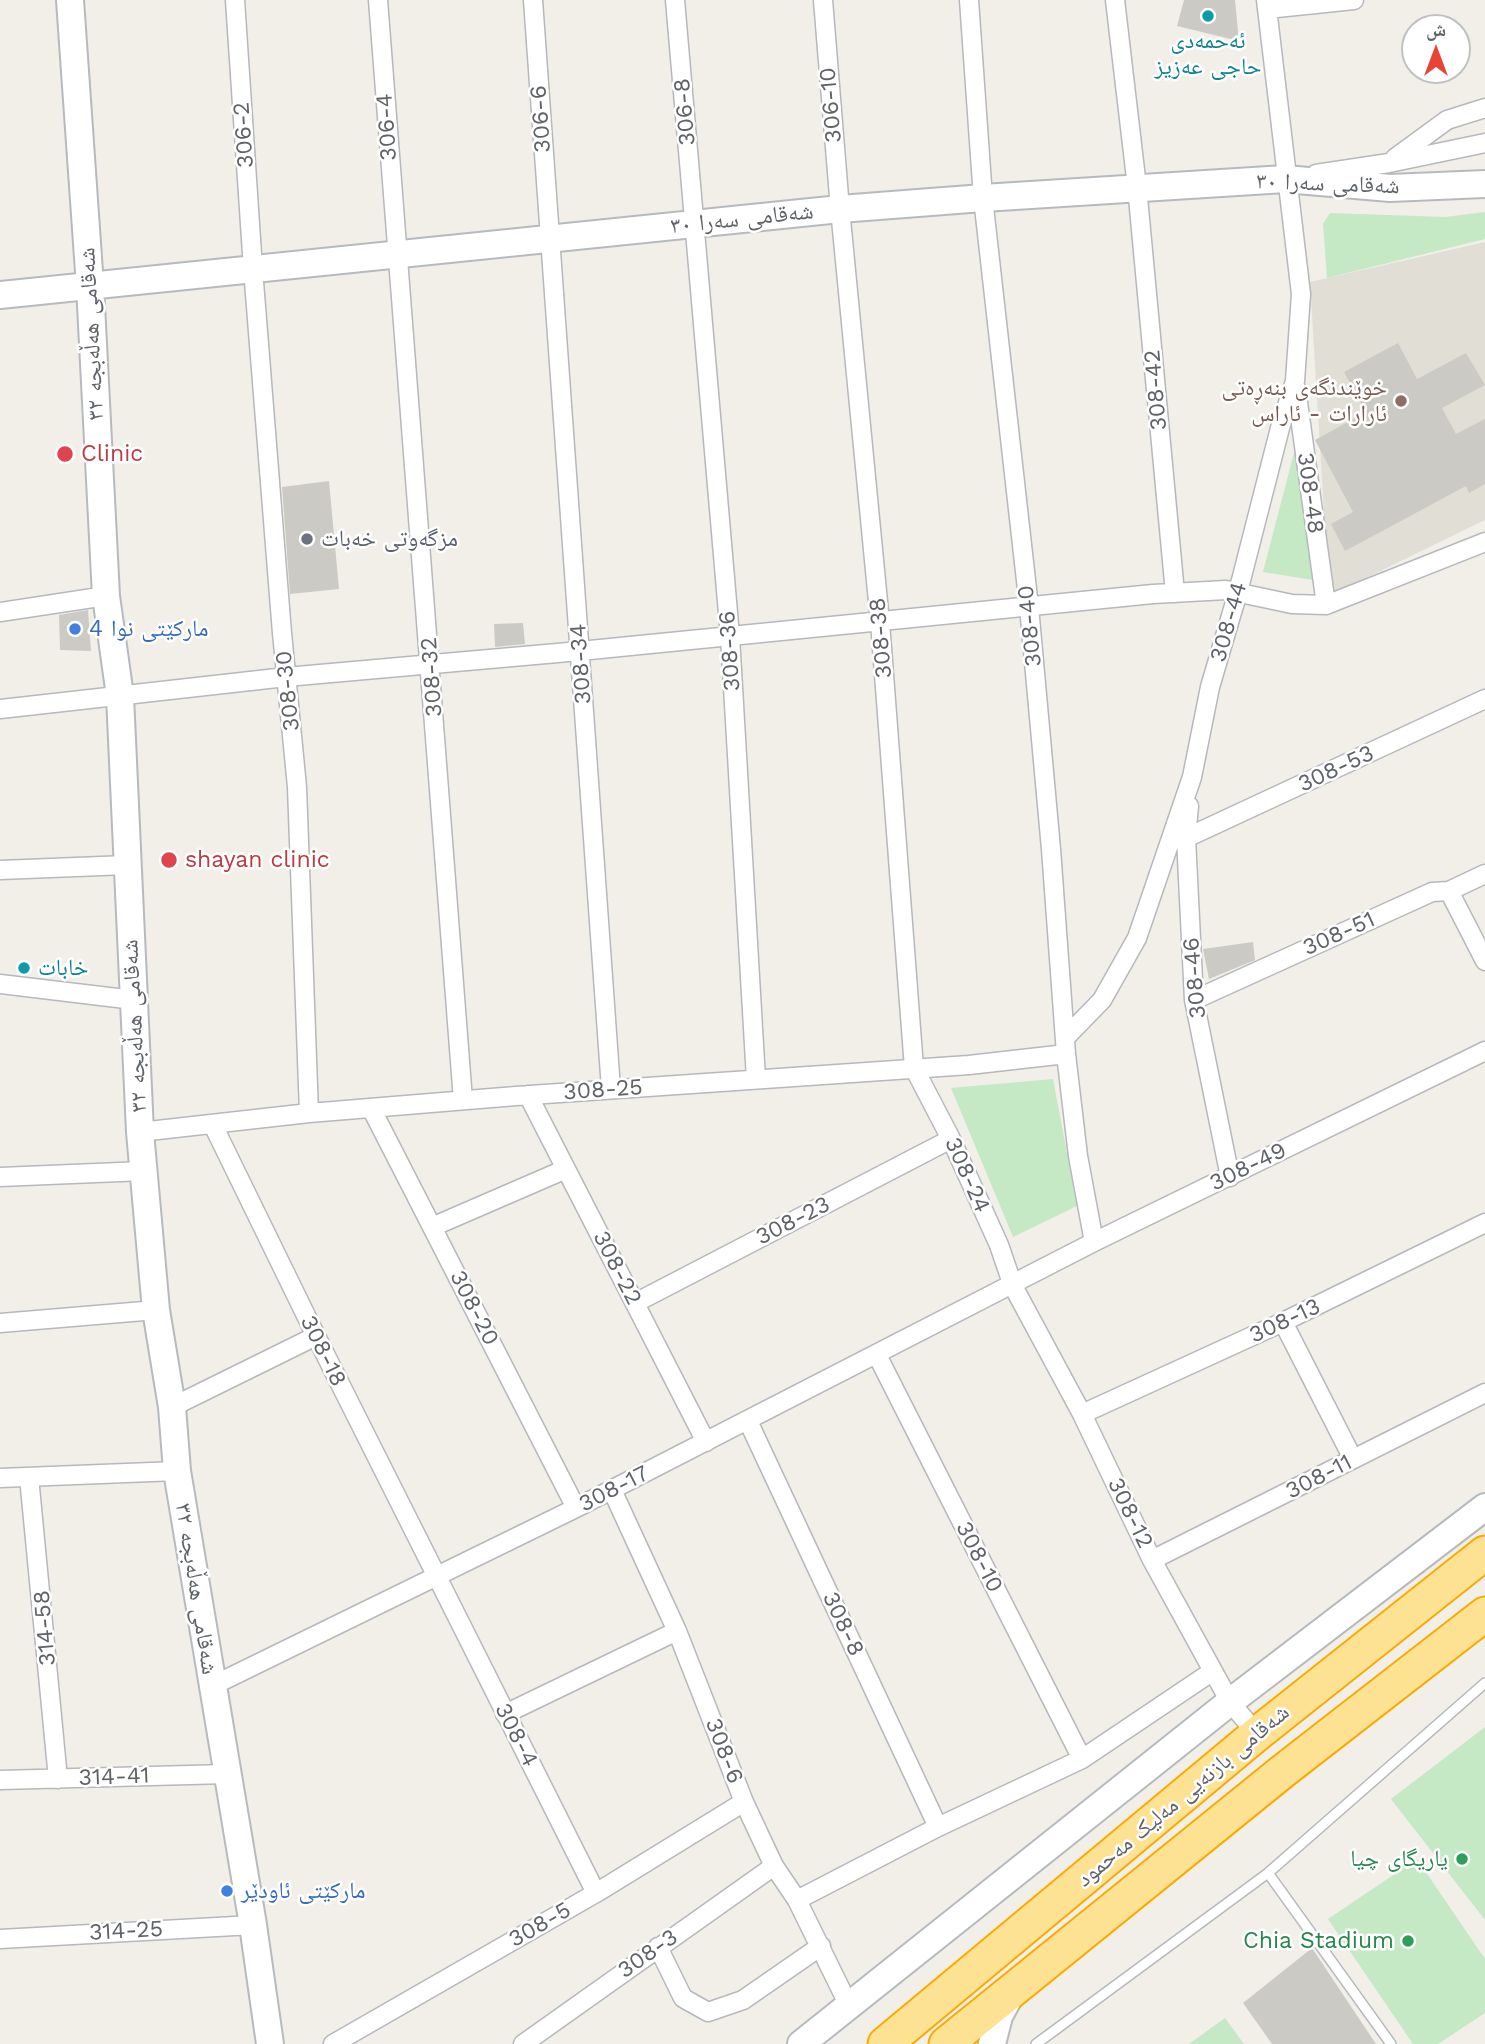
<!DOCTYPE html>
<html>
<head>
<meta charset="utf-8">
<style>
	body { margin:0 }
	#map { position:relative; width:1485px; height:2044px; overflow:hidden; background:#f1efe8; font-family:"Work Sans","Noto Naskh Arabic",sans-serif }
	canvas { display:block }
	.north { position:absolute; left:1401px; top:14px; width:70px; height:70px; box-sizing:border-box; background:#fff; border:2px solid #bfc1c3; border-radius:50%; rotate:0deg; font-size:19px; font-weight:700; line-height:28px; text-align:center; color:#5f6368 }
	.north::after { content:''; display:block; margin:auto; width:24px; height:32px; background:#ea4335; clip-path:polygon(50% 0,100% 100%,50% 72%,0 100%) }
</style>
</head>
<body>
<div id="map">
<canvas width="1485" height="2044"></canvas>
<div class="north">ش</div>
</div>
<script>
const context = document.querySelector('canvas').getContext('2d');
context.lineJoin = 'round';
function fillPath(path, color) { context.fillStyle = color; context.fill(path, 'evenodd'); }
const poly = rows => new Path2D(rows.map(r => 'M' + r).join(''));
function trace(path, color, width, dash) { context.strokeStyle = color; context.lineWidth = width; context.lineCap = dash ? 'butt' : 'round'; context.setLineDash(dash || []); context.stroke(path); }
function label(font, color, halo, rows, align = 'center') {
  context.font = font + ' "Work Sans","Noto Naskh Arabic",sans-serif'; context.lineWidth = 5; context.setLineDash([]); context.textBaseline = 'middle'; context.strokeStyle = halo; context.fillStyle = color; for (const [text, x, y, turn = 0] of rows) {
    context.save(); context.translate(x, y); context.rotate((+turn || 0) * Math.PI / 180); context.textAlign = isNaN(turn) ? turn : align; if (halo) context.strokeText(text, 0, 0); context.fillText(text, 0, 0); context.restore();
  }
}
fillPath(poly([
	[1485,242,1485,520,1329,596,1310,282]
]), '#e1ded6');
fillPath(poly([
	[1485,212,1485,239,1327,278,1323,224,1330,213,1445,217],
	[1296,445,1319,581,1263,572],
	[1053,1079,1077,1206,1013,1237,951,1088],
	[1485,1727,1485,1920,1391,1799],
	[1417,1859,1485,1959,1485,2013,1438,2044,1413,2044,1328,1919],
	[1225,2018,1244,2044,1189,2044]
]), '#c5e8c5');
fillPath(poly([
	[1184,0,1235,0,1239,41,1177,26],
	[1398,343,1417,379,1466,353,1485,385,1442,408,1456,434,1485,419,1485,484,1469,493,1466,486,1345,551,1331,524,1353,512,1315,440,1366,412,1344,372],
	[329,481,339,589,290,594,282,487],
	[88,610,91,651,60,650,59,615],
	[523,623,525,644,495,647,494,624],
	[1253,942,1255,960,1209,979,1203,949],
	[1312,1948,1376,2044,1272,2044,1243,2003]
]), '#cccac5');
const lane = poly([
	[1268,1873,1391,2044],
	[1036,2044,1268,1873,1485,1683]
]);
const street = poly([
	[235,0,253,269,282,633,297,787,309,1113],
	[378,0,463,1100],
	[533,0,611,1089],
	[675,0,730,636,756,1079],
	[823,0,840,209,880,622,914,1068,951,1139,999,1245,1013,1286,1082,1414,1152,1560,1230,1702,1257,1734],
	[969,0,983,198,1029,607,1051,849,1066,1054,1078,1156,1094,1242],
	[1115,0,1137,187,1175,593],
	[1267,9,1354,0],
	[1395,158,1447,120,1485,108],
	[1316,174,1389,163,1485,143],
	[1296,388,1326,605],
	[0,612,106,596],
	[0,709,286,677,580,651,1153,594,1226,590,1292,604,1326,605,1485,542],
	[1189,806,1186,838,1194,1000,1230,1177],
	[1186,838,1485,699],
	[0,870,127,865],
	[1449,891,1485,961],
	[0,984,134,1000],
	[1194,1000,1432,892,1449,891,1485,874],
	[1066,1037,1102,1000,1137,938,1192,777,1210,687,1238,592,1280,428,1295,381,1301,294,1266,0],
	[528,1095,706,1442],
	[371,1108,576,1508],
	[213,1125,316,1336,596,1893],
	[140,1132,309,1113,516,1096,969,1065,1066,1054],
	[0,1177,144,1171],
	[432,1227,566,1169],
	[635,1303,951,1139],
	[1283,1322,1353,1459],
	[0,1323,156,1310],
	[877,1355,1082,1759],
	[172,1407,316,1336],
	[1082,1414,1283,1322,1485,1223],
	[748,1421,938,1827],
	[29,1477,58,1779],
	[0,1478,177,1471],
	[612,1490,677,1631,744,1802,774,1866,797,1900,849,2006],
	[1152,1560,1485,1393],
	[212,1686,576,1508,1094,1242,1485,1051],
	[505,1714,677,1631],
	[0,1780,227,1774],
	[797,1900,938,1827,1082,1759,1213,1671],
	[0,1939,253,1925],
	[658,1947,683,1998,708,2012,743,2000,821,1946],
	[333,2044,596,1893,744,1802],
	[523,2044,774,1866]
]);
const secondary = poly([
	[70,0,90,286,106,596,120,696,140,1132,156,1310,172,1407,177,1471,253,1925,270,2044],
	[0,295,840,209,983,198,1285,179,1390,188,1485,184],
	[801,2044,1230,1702,1485,1507],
	[992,2044,999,2016,1011,1994]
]);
const highway = poly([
	[885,2044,1257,1734,1485,1553],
	[946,2044,1283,1771,1485,1614]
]);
trace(lane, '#b5b8bc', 12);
trace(street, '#b5b8bc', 21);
trace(secondary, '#b6babf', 30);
trace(highway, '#f9ab00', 37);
trace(lane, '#fff', 9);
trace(street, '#fff', 18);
trace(secondary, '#fff', 26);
trace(highway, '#fde293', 33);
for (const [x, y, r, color] of [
	[1208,16,7,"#0f9aa8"],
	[1401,401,7,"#8d6e63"],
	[65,454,9,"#e0444e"],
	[307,539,7,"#6b7280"],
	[75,629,7,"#3f7fe0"],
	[169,860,9,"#e0444e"],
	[24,968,7,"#0f9aa8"],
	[1462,1859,7,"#2e9e5b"],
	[227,1891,7,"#3f7fe0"],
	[1408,1941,7,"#2e9e5b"]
]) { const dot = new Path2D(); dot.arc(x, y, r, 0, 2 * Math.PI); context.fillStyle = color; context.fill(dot); trace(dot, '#fff', 2.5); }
label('23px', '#0d838f', '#fff', [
	["ئەحمەدی",1208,41],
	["حاجی عەزیز",1208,67],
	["خابات",38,968,"left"]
]);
label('23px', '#5f6368', '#fff', [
	["306-10",831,105,-95],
	["306-8",685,112,-95],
	["306-6",541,119,-94],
	["306-4",387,127,-94],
	["306-2",244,135,-94],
	["شەقامی سەرا ٣٠",1328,184,2],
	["شەقامی سەرا ٣٠",742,219,-6],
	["شەقامی هەڵەبجە ٣٢",92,334,-93],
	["308-42",1156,390,-95],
	["308-48",1310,493,82],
	["308-44",1229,622,-74],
	["308-40",1030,626,-96],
	["308-38",881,638,-95],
	["308-36",730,651,-94],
	["308-34",581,664,-94],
	["308-32",432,677,-94],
	["308-30",288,691,-96],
	["308-53",1336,769,-25],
	["308-51",1339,934,-24],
	["308-46",1195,978,-95],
	["شەقامی هەڵەبجە ٣٢",135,1026,-93],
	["308-25",603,1090,-4],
	["308-49",1248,1167,-26],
	["308-24",967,1175,66],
	["308-23",793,1221,-27],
	["308-22",617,1268,63],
	["308-20",474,1308,63],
	["308-13",1285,1321,-25],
	["308-18",323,1351,64],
	["308-11",1319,1477,-27],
	["308-17",614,1489,-27],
	["308-12",1130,1513,64],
	["308-10",979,1557,63],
	["شەقامی هەڵەبجە ٣٢",196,1589,81],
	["308-8",843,1624,65],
	["314-58",45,1628,-95],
	["308-4",516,1735,63],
	["308-6",724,1751,69],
	["314-41",114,1777,-2],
	["شەقامی بازنەیی مەلیک مەحمود",1183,1796,-40],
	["308-5",540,1925,-30],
	["314-25",126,1931,-3],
	["308-3",648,1954,-35]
]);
label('23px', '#785e54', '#fff', [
	["خوێندنگەی بنەڕەتی",1387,388],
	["ئارارات - ئاراس",1387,414]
], 'right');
label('23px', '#be3a42', '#fff', [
	["Clinic",81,454],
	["shayan clinic",185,860]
], 'left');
label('23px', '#5b616d', '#fff', [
	["مزگەوتی خەبات",321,539]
], 'left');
label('23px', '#366cbe', '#fff', [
	["مارکێتی نوا 4",89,629],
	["مارکێتی ئاودێر",241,1891]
], 'left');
label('23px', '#27864d', '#fff', [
	["یاریگای چیا",1448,1859],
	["Chia Stadium",1394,1941]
], 'right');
</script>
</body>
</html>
